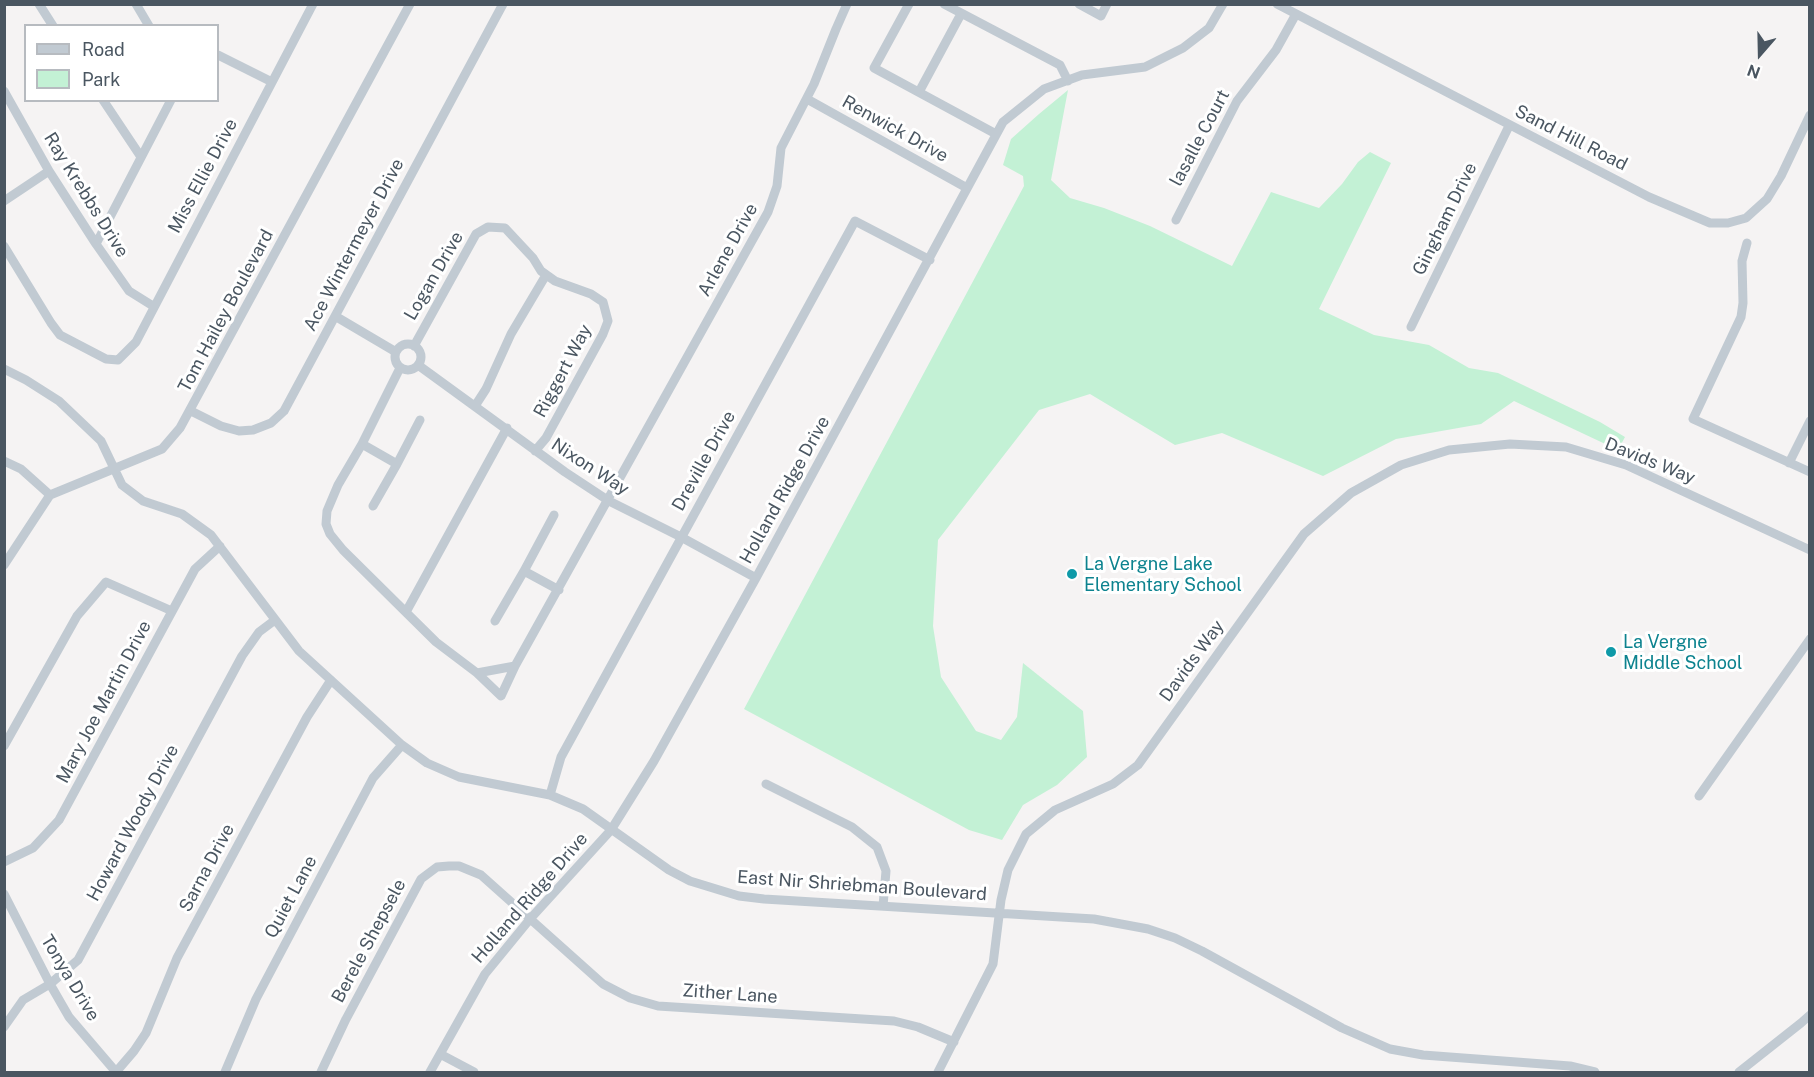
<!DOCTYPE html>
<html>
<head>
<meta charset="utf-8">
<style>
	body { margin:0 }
	#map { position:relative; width:1814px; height:1077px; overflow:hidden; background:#f5f3f3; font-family:"Public Sans",sans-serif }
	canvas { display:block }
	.frame { position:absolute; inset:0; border:6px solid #4a5661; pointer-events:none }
	.legend { position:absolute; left:24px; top:24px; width:195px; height:78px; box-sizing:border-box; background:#fff; border:2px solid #b7bbc0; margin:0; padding:8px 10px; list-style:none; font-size:18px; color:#4a5661 }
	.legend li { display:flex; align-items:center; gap:12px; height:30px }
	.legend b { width:30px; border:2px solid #b7bbc0 }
	.north { position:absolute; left:1730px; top:24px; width:60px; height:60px; -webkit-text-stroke:4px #fff; paint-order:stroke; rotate:200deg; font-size:16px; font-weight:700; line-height:24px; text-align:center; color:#4a5661 }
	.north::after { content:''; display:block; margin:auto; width:21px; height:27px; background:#4a5661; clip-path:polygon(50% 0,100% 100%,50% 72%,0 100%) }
</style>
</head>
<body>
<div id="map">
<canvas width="1814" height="1077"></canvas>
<div class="frame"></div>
<ul class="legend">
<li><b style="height:8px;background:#c1cad2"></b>Road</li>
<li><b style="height:16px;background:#c3f1d5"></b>Park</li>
</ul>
<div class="north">N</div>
</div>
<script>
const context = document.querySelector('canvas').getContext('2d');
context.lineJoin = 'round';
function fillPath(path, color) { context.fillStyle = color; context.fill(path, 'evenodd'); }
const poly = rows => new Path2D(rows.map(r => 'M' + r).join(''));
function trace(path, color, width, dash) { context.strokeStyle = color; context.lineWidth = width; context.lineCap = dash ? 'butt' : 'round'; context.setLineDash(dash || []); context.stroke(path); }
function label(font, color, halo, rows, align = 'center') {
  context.font = font + ' "Public Sans",sans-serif'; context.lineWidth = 6; context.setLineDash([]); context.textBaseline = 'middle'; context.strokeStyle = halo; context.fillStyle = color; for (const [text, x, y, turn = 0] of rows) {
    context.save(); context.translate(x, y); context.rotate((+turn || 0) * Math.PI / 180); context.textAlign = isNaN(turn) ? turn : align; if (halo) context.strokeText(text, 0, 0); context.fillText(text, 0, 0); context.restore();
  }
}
fillPath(poly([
	[1068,90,1051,180,1070,198,1104,208,1150,226,1232,266,1271,192,1319,208,1342,184,1358,162,1370,152,1391,163,1319,309,1374,335,1429,345,1469,368,1498,373,1600,422,1625,437,1618,450,1514,401,1481,424,1396,439,1323,476,1222,433,1175,445,1090,394,1039,410,938,540,933,626,941,677,976,731,1001,740,1017,717,1023,663,1083,711,1087,757,1057,785,1023,805,1002,840,969,830,744,709,1024,186,1023,176,1003,165,1011,139,1039,114]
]), '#c3f1d5');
trace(poly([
	[39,4,53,26],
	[136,4,149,26],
	[909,4,874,68,996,134],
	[944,4,1060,65,1068,81],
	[1079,4,1101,16,1107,4],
	[1277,4,1649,197,1710,223,1728,223,1746,218,1767,199,1781,176,1810,115],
	[218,55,272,82],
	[4,91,49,171,96,244,129,291,153,306],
	[919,92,961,14],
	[807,99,967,188],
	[103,100,141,157],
	[4,201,49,171],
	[1176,220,1237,101,1276,50,1296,14],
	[1747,243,1742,261,1743,303,1741,317,1693,419,1810,472],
	[96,244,171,100],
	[4,246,51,323,60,335,106,359,118,360,136,342,313,4],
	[335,316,396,352],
	[1411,327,1509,126],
	'395 357a13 13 0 1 1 26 0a13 13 0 1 1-26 0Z',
	[414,346,476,234,488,227,505,228,533,258,541,271,555,281,591,294,603,302,608,321,603,334,546,438,535,451],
	[418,365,565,472,609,501,681,537,756,578],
	[400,368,362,444,338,485,327,511,326,524,330,534,343,550,436,642,477,673,501,696,515,666,768,212,777,186,781,148,814,84,836,29,847,4],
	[4,369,26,380,59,401,101,441,122,485,143,501,182,514,211,535,299,651,402,745,427,763,459,777,550,795,583,809,669,870,690,881,739,896,764,899,1094,919,1148,929,1175,938,1202,951,1342,1028,1390,1049,1423,1055,1570,1066,1595,1072],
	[475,406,486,389,511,334,546,275],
	[191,411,221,426,239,431,253,430,271,423,284,411,503,4],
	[362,444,397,464,420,420],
	[4,461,21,469,50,495],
	[1789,463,1810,421],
	[373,506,397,464],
	[4,565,50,495,162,449,180,428,410,4],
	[524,571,554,515],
	[406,612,507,428],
	[495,621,524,571,559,590],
	[477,673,515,666],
	[4,746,77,616,106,582,172,611],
	[766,784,852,827,877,847,886,871,883,906],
	[550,795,561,757,855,221,930,260],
	[1699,796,1810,639],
	[4,862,33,848,59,820,195,569,220,546],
	[4,894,50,984,69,1017,116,1072],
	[4,1027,23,1000,50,984,78,960,242,656,259,632,275,620],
	[440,1054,474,1072],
	[116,1072,134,1051,146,1033,177,958,307,717,331,680],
	[225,1072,256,999,373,778,402,745],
	[321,1072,346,1019,421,879,437,867,449,866,459,866,481,875,603,984,630,998,658,1006,894,1021,918,1027,954,1042],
	[430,1072,485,974,530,919,611,830,654,761,756,578,1003,122,1044,89,1082,75,1145,67,1183,48,1209,28,1223,4],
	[938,1072,993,964,1001,900,1008,870,1026,834,1055,810,1113,784,1138,765,1304,534,1351,493,1401,465,1449,450,1510,444,1566,447,1626,465,1810,550],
	[1739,1072,1801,1023,1810,1015]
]), '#c1cad2', 9);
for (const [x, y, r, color] of [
	[1072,574,6,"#0f9aa8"],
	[1611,652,6,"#0f9aa8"]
]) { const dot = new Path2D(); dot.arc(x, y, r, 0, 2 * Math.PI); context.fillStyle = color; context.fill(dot); trace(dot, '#fff', 2); }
label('18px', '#4a5661', '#fff', [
	["Renwick Drive",895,129,29],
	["lasalle Court",1200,138,-62],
	["Sand Hill Road",1571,138,27],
	["Miss Ellie Drive",203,176,-62],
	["Ray Krebbs Drive",86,195,58],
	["Gingham Drive",1445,219,-64],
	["Ace Wintermeyer Drive",354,245,-62],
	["Arlene Drive",728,250,-61],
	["Logan Drive",434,276,-60],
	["Tom Hailey Boulevard",226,311,-62],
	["Riggert Way",563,371,-62],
	["Dreville Drive",704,461,-61],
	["Davids Way",1650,461,22],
	["Nixon Way",590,467,33],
	["Holland Ridge Drive",785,490,-61],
	["Davids Way",1192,661,-54],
	["Mary Joe Martin Drive",104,702,-62],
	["Howard Woody Drive",133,823,-62],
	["Sarna Drive",207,868,-62],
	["East Nir Shriebman Boulevard",862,886,4],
	["Quiet Lane",291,897,-62],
	["Holland Ridge Drive",530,898,-49],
	["Berele Shepsele",369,941,-62],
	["Tonya Drive",70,978,59],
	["Zither Lane",730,994,4]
]);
label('18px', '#0d838f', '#fff', [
	["La Vergne Lake",1084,564],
	["Elementary School",1084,585],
	["La Vergne",1623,642],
	["Middle School",1623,663]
], 'left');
</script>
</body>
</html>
